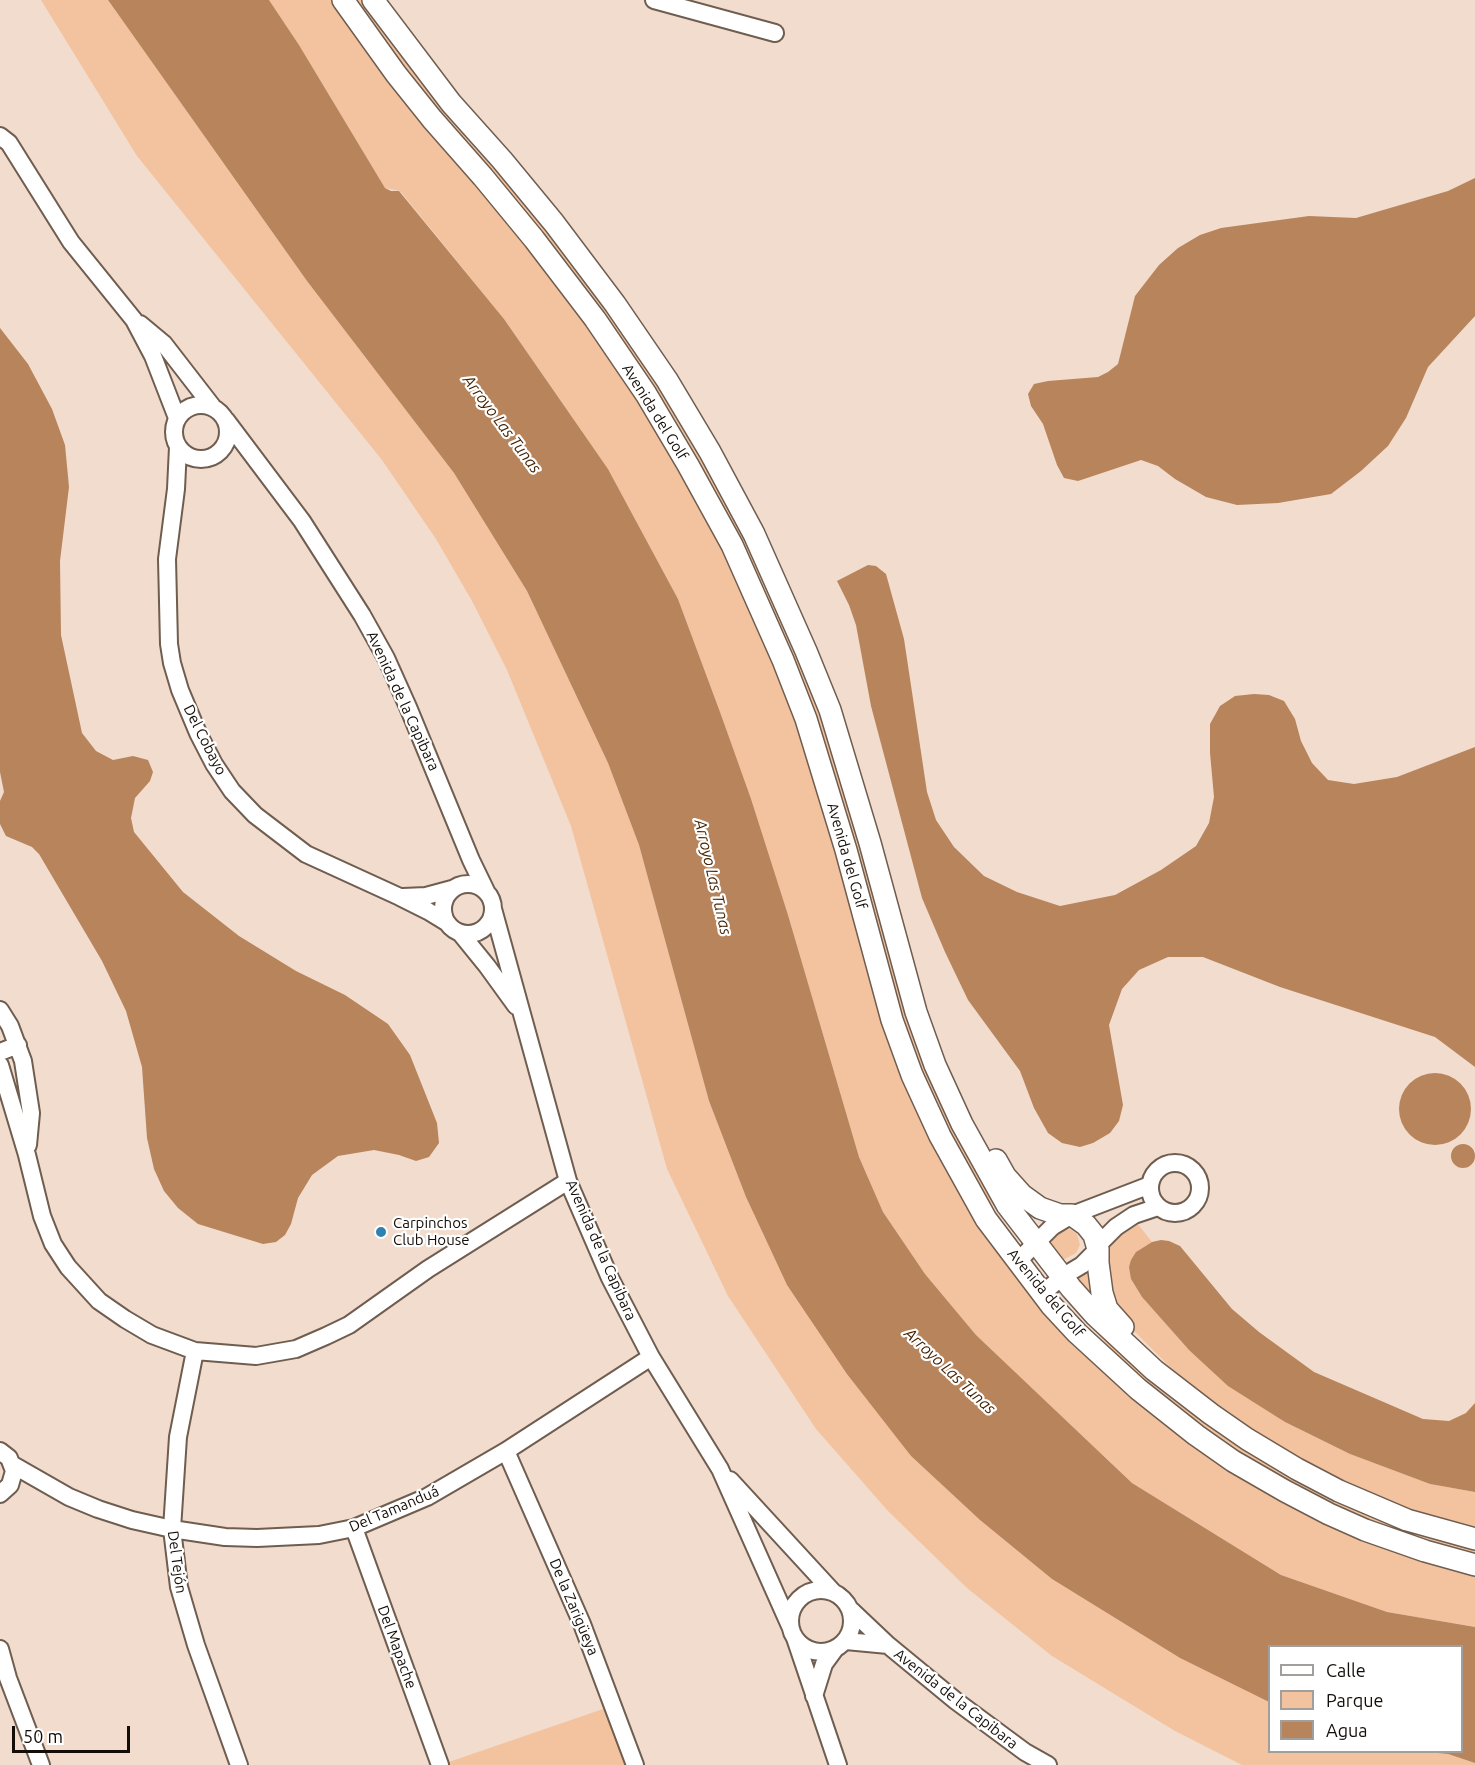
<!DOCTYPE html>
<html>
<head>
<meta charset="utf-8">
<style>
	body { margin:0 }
	#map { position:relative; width:1475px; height:1765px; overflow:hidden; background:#f2dccd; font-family:Ubuntu,sans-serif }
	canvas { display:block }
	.legend { position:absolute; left:1268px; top:1645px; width:195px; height:108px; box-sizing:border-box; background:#fff; border:2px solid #a19e9c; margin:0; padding:8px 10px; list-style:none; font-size:18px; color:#140d08 }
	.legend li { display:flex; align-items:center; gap:12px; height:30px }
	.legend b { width:30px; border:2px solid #a19e9c }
	.scale { position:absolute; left:12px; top:1726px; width:118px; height:27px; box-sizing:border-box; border:3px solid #140d08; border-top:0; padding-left:8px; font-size:18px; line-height:21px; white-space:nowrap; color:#140d08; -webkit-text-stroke:4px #fff; paint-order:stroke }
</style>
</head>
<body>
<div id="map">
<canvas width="1475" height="1765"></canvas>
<ul class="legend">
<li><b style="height:8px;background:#fff"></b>Calle</li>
<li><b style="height:16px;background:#f3c39f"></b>Parque</li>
<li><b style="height:16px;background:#b7845c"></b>Agua</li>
</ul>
<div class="scale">50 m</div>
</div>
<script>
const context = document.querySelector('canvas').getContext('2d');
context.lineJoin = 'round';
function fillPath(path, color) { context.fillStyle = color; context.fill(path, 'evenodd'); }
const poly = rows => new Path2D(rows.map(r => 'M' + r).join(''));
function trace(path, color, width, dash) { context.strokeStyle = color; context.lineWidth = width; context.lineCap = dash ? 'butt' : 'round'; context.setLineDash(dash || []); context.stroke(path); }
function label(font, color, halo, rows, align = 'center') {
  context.font = font + ' Ubuntu,sans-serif'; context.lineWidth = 4.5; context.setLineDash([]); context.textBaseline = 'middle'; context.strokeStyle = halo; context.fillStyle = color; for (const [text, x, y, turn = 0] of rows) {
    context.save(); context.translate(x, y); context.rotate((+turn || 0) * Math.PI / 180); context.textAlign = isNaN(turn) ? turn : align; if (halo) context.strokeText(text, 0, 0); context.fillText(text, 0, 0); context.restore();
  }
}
fillPath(poly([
	[41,0,108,0,307,281,454,473,527,591,608,763,639,845,709,1101,746,1197,787,1285,911,1456,980,1520,1052,1579,1180,1658,1269,1702,1270,1752,1426,1752,1448,1754,1475,1763,1475,1765,1242,1765,1175,1731,1052,1656,967,1588,888,1511,816,1429,728,1296,667,1169,571,826,507,670,472,601,436,539,382,460,137,156],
	[269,0,331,0,346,22,501,212,600,339,664,436,709,519,746,595,801,726,920,1113,945,1169,984,1229,1219,1461,1475,1575,1475,1627,1387,1612,1281,1575,1132,1483,976,1335,925,1274,883,1212,859,1157,788,915,720,712,678,599,608,469,504,319,400,191,385,188,299,45],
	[353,0,362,0,418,77,523,199,573,262,651,374,717,486,768,587,798,656,996,1204,994,1206,975,1185,963,1164,912,1051,845,816,711,489,458,140],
	[1137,1223,1152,1242,1136,1252,1131,1279,1142,1297,1189,1350,1285,1422,1350,1454,1430,1484,1475,1492,1475,1531,1386,1503,1274,1449,1196,1393,1120,1317,1102,1257,1114,1233],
	[1070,1229,1077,1234,1080,1245,1076,1253,1061,1261,1048,1245,1059,1232],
	[1089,1262,1094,1299,1072,1275],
	[1062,1290,1130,1361,1169,1395,1215,1429,1475,1547,1475,1556,1390,1530,1330,1506,1209,1437,1126,1365,1059,1292],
	[606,1708,627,1765,444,1765,443,1764]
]), '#f3c39f');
fillPath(poly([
	[108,0,269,0,299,45,385,188,391,191,399,191,504,319,608,469,678,599,720,712,751,799,788,915,859,1157,883,1212,925,1274,976,1335,1132,1483,1281,1575,1387,1612,1475,1627,1475,1763,1448,1754,1426,1752,1462,1752,1462,1646,1270,1646,1269,1702,1180,1658,1052,1579,980,1520,911,1456,847,1374,787,1285,746,1197,709,1101,639,845,608,763,527,591,454,473,307,281],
	[1475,178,1475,316,1428,367,1406,418,1388,446,1361,471,1331,494,1278,503,1237,505,1206,497,1175,479,1158,466,1141,460,1078,481,1064,478,1057,465,1043,424,1031,406,1028,394,1034,384,1048,381,1098,377,1108,372,1118,364,1135,296,1159,265,1178,248,1200,235,1221,228,1309,216,1356,218,1448,191],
	[0,328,28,364,52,409,65,445,69,487,60,561,61,635,82,733,96,751,113,760,133,756,148,760,153,772,150,781,135,798,131,818,134,832,183,892,239,936,296,971,345,995,388,1024,410,1055,437,1123,439,1143,429,1157,416,1161,399,1155,374,1150,338,1156,312,1175,298,1198,291,1224,285,1235,276,1242,263,1244,198,1224,178,1208,164,1191,154,1169,147,1138,142,1067,126,1011,102,961,39,854,32,847,6,836,0,824,0,801,4,792,0,772],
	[868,565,876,566,886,574,904,639,927,792,936,820,954,847,984,876,1017,892,1060,906,1115,895,1161,870,1196,846,1209,823,1214,797,1210,753,1210,724,1220,706,1235,696,1254,694,1269,695,1284,701,1295,719,1301,741,1312,763,1328,780,1354,784,1397,777,1475,747,1475,1067,1435,1037,1280,987,1203,957,1168,957,1139,970,1122,989,1109,1025,1123,1105,1119,1121,1110,1133,1093,1143,1080,1147,1062,1143,1048,1133,1034,1108,1020,1071,968,1000,945,952,922,898,871,706,856,625,849,605,837,581],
	'1399 1109a36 36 0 1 1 72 0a36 36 0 1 1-72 0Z',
	'1451 1156a12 12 0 1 1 24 0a12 12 0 1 1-24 0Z',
	[1161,1240,1169,1241,1180,1246,1232,1309,1259,1332,1314,1372,1423,1419,1449,1421,1466,1413,1475,1403,1475,1492,1430,1484,1350,1454,1285,1422,1228,1386,1189,1350,1142,1297,1131,1279,1129,1267,1131,1260,1136,1252,1152,1242]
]), '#b7845c');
const minor = poly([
	[654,0,775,33],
	[0,136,9,143,71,242,134,320,153,356,177,418],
	[140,324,164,344,212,406],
	'174 432a27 27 0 1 1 54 0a27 27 0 1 1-54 0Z',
	[226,420,302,521,362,615,386,658,408,707,471,860,486,891],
	[178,447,176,489,167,559,169,644,172,663,180,690,198,733,214,764,232,791,255,815,306,854,400,897,428,911,446,922],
	'443 909a25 25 0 1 1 50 0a25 25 0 1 1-50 0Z',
	[403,897,426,896,452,889],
	[493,909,568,1181,610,1278,651,1357,720,1469,790,1626],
	[461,934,487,966,516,1006],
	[0,1010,10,1026,23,1061,31,1113,28,1145],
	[0,1052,18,1045],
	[0,1065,27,1155,42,1216,53,1244,68,1267,99,1301,125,1319,152,1335,195,1351,256,1356,296,1349,326,1336,349,1325,428,1269,568,1181],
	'1150 1188a25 25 0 1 1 50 0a25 25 0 1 1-50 0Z',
	[1018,1261,1052,1227,1072,1215,1150,1185],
	[1043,1293,1062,1277,1082,1265,1098,1249,1102,1241,1116,1227,1134,1215,1158,1207],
	[195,1351,178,1437,172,1529,179,1587,196,1645,239,1765],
	[0,1451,9,1458,14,1471,10,1485,0,1494],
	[506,1451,582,1624,635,1765],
	[13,1465,69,1497,98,1509,132,1520,172,1529,225,1537,257,1538,319,1535,354,1528,427,1497,506,1451,651,1357],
	[730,1480,833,1592],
	[354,1528,440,1765],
	'790 1621a31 31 0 1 1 62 0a31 31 0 1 1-62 0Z',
	[851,1610,888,1645,956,1701,1025,1752,1048,1765],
	[795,1638,838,1765],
	[846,1641,888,1645],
	[0,1649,8,1678,41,1765],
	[814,1696,824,1664,835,1649]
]);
const tertiary = poly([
	[343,0,396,74,432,119,483,177,534,239,595,319,646,394,688,465,732,545,783,660,806,719,846,850,892,1020,912,1075,940,1136,986,1219,1051,1305,1077,1333,1138,1389,1196,1435,1233,1461,1285,1491,1329,1514,1365,1530,1425,1551,1475,1565],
	[373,0,451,103,502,160,554,223,615,304,667,380,710,452,754,534,806,651,830,710,870,843,916,1012,935,1065,962,1124,1007,1205,1071,1288,1095,1315,1154,1370,1211,1414,1247,1439,1297,1469,1339,1491,1407,1520,1475,1539],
	[996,1160,1005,1176,1022,1195,1040,1208,1060,1215,1072,1215,1086,1225,1094,1235,1098,1249,1098,1263,1102,1293,1107,1309,1123,1327]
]);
trace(minor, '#6f5d4f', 20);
trace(tertiary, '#6f5d4f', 24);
trace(minor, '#fff', 16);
trace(tertiary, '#fff', 21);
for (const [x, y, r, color] of [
	[381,1232,6,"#2e81b1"]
]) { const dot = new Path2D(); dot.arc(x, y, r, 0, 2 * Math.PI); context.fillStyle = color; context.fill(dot); trace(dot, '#fff', 2); }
label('15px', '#140d08', '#fff', [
	["Avenida del Golf",655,412,58],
	["Avenida de la Capibara",403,701,65],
	["Del Cobayo",205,740,63],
	["Avenida del Golf",847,856,74],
	["Avenida de la Capibara",601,1250,66],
	["Avenida del Golf",1046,1293,50],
	["Del Tamanduá",394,1509,-23],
	["Del Tejón",177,1562,82],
	["De la Zarigüeya",574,1607,67],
	["Del Mapache",397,1647,70],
	["Avenida de la Capibara",956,1699,38]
]);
label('15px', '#140d08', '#fff', [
	["Carpinchos",393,1223],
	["Club House",393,1240]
], 'left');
label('italic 16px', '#472504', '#fff', [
	["Arroyo Las Tunas",502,424,53],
	["Arroyo Las Tunas",713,877,77],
	["Arroyo Las Tunas",950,1371,43]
]);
</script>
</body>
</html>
